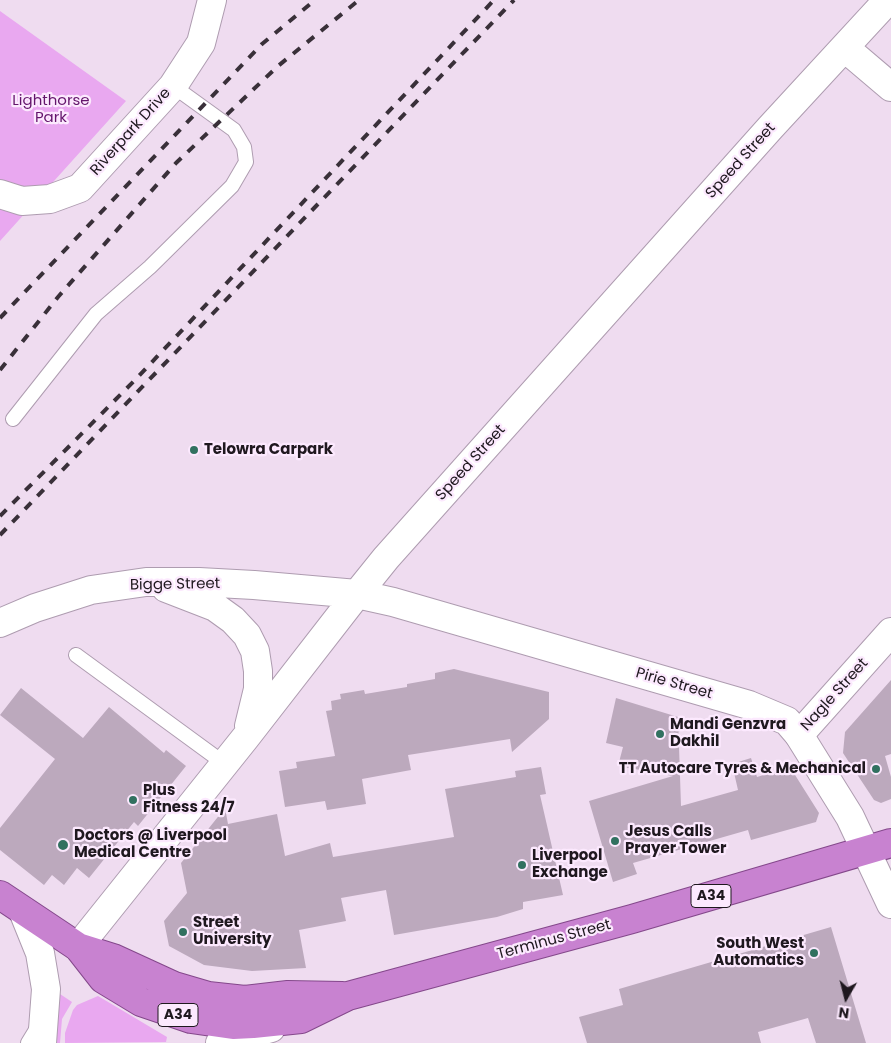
<!DOCTYPE html>
<html>
<head>
<meta charset="utf-8">
<style>
	body { margin:0 }
	#map { position:relative; width:891px; height:1043px; overflow:hidden; background:#efdcf0; font-family:Poppins,sans-serif }
	canvas { display:block }
	.north { position:absolute; left:821px; top:973px; width:50px; height:50px; -webkit-text-stroke:4px #fce9fe; paint-order:stroke; rotate:188deg; font-size:14px; font-weight:700; line-height:20px; text-align:center; color:#1f181f }
	.north::after { content:''; display:block; margin:auto; width:18px; height:22px; background:#1f181f; clip-path:polygon(50% 0,100% 100%,50% 72%,0 100%) }
</style>
</head>
<body>
<div id="map">
<canvas width="891" height="1043"></canvas>
<div class="north">N</div>
</div>
<script>
const context = document.querySelector('canvas').getContext('2d');
context.lineJoin = 'round';
function fillPath(path, color) { context.fillStyle = color; context.fill(path, 'evenodd'); }
const poly = rows => new Path2D(rows.map(r => 'M' + r).join(''));
function trace(path, color, width, dash) { context.strokeStyle = color; context.lineWidth = width; context.lineCap = dash ? 'butt' : 'round'; context.setLineDash(dash || []); context.stroke(path); }
function label(font, color, halo, rows, align = 'center') {
  context.font = font + ' Poppins,sans-serif'; context.lineWidth = 4.5; context.setLineDash([]); context.textBaseline = 'middle'; context.strokeStyle = halo; context.fillStyle = color; for (const [text, x, y, turn = 0] of rows) {
    context.save(); context.translate(x, y); context.rotate((+turn || 0) * Math.PI / 180); context.textAlign = isNaN(turn) ? turn : align; if (halo) context.strokeText(text, 0, 0); context.fillText(text, 0, 0); context.restore();
  }
}
fillPath(poly([
	[0,11,126,101,0,241],
	[60,994,72,1002,62,1019,60,1043,52,1043,57,997],
	[98,996,167,1037,166,1042,65,1043,65,1033,73,1010,77,1005]
]), '#e9a8f0');
fillPath(poly([
	[454,669,549,692,549,719,512,752,510,739,408,755,411,770,362,779,366,804,327,810,325,801,285,807,279,771,297,768,296,762,335,756,326,711,332,710,331,701,341,699,340,694,364,690,365,694,407,687,407,684,435,679,435,673],
	[891,680,891,754,885,756,891,777,891,799,881,803,874,800,843,753,845,732],
	[21,688,83,738,109,707,164,753,166,750,186,766,138,826,134,822,89,878,77,868,64,885,52,875,44,885,0,850,0,828,55,759,0,715],
	[616,698,678,717,681,806,738,790,732,764,751,758,757,777,790,767,819,813,816,822,751,840,748,830,633,863,637,874,613,882,589,801,673,776,618,766,623,747,606,743],
	[541,767,546,794,540,795,563,895,523,902,523,909,497,917,394,935,386,890,341,898,346,921,299,930,306,968,252,971,204,965,169,946,164,921,187,893,181,863,225,808,228,824,277,814,285,856,330,843,333,857,454,837,445,789,516,777,515,771],
	[831,927,866,1043,816,1043,808,1018,758,1032,761,1043,587,1043,579,1017,623,1005,619,989]
]), '#bca9bd');
const service = poly([
	[13,419,96,314,150,267,232,186,246,162,244,147,234,130,173,86],
	[76,655,225,764],
	[28,1043,39,1025]
]);
const minor = poly([
	[845,48,891,87],
	[0,194,22,201,50,199,80,188,173,86,201,43,212,0],
	[357,594,386,558,770,128,888,0],
	[799,735,891,632],
	[23,911,40,953,46,989,42,1043]
]);
const tertiary = poly([
	[166,588,215,607,233,620,247,635,255,651,258,671,258,689,249,726],
	[0,623,35,608,91,590,146,582,199,582,254,585,357,594,393,602,749,705,787,721,799,735,850,817,891,904],
	[78,947,246,737,357,594],
	[220,1043,271,1028]
]);
const trunk = poly([
	[0,895,78,947,103,979,141,1002,191,1019,233,1025,253,1024,301,1019,348,996,632,919,891,843],
	[78,947,113,958,174,986,208,996,245,1000,288,995,342,996]
]);
trace(service, '#ae9cb0', 16);
trace(minor, '#ae9cb0', 30);
trace(tertiary, '#ae9cb0', 30);
trace(trunk, '#84488b', 30);
trace(service, '#fff', 14);
trace(minor, '#fff', 28);
trace(tertiary, '#fff', 28);
trace(trunk, '#c882d0', 28);
trace(poly([
	[0,318,262,44,315,0],
	[0,370,58,297,176,163,278,66,359,0],
	[0,516,135,380,494,0],
	[0,535,514,0]
]), '#393039', 4, [9, 9]);
for (const [x, y, r, color] of [
	[194,450,5,"#317160"],
	[660,734,5,"#317160"],
	[876,769,5,"#317160"],
	[133,800,5,"#317160"],
	[615,841,5,"#317160"],
	[63,845,6,"#317160"],
	[522,865,5,"#317160"],
	[183,932,5,"#317160"],
	[814,953,5,"#317160"]
]) { const dot = new Path2D(); dot.arc(x, y, r, 0, 2 * Math.PI); context.fillStyle = color; context.fill(dot); trace(dot, '#fce9fe', 2); }
for (const [x, y, w] of [
	[711,896,40],
	[178,1015,40]
]) { const box = new Path2D(); box.roundRect(x - w / 2, y - 11.5, w, 23, 4); context.fillStyle = '#fce9fe'; context.fill(box); trace(box, '#1f181f', 1); }
label('bold 14px', '#1f181f', null, [
	["A34",711,896],
	["A34",178,1015]
]);
label('15px', '#64156c', '#fce9fe', [
	["Lighthorse",51,101],
	["Park",51,118]
]);
label('15px', '#1f181f', '#fce9fe', [
	["Riverpark Drive",131,132,-48],
	["Speed Street",741,161,-48],
	["Speed Street",471,463,-48],
	["Bigge Street",175,585,-1],
	["Pirie Street",674,684,16],
	["Nagle Street",835,695,-48],
	["Terminus Street",554,940,-15]
]);
label('bold 15px', '#1f181f', '#fce9fe', [
	["Telowra Carpark",204,450],
	["Mandi Genzvra",670,725],
	["Dakhil",670,742],
	["TT Autocare Tyres & Mechanical",866,769,"right"],
	["Plus",143,791],
	["Fitness 24/7",143,808],
	["Jesus Calls",625,832],
	["Prayer Tower",625,849],
	["Doctors @ Liverpool",74,836],
	["Medical Centre",74,853],
	["Liverpool",532,856],
	["Exchange",532,873],
	["Street",193,923],
	["University",193,940],
	["South West",804,944,"right"],
	["Automatics",804,961,"right"]
], 'left');
</script>
</body>
</html>
